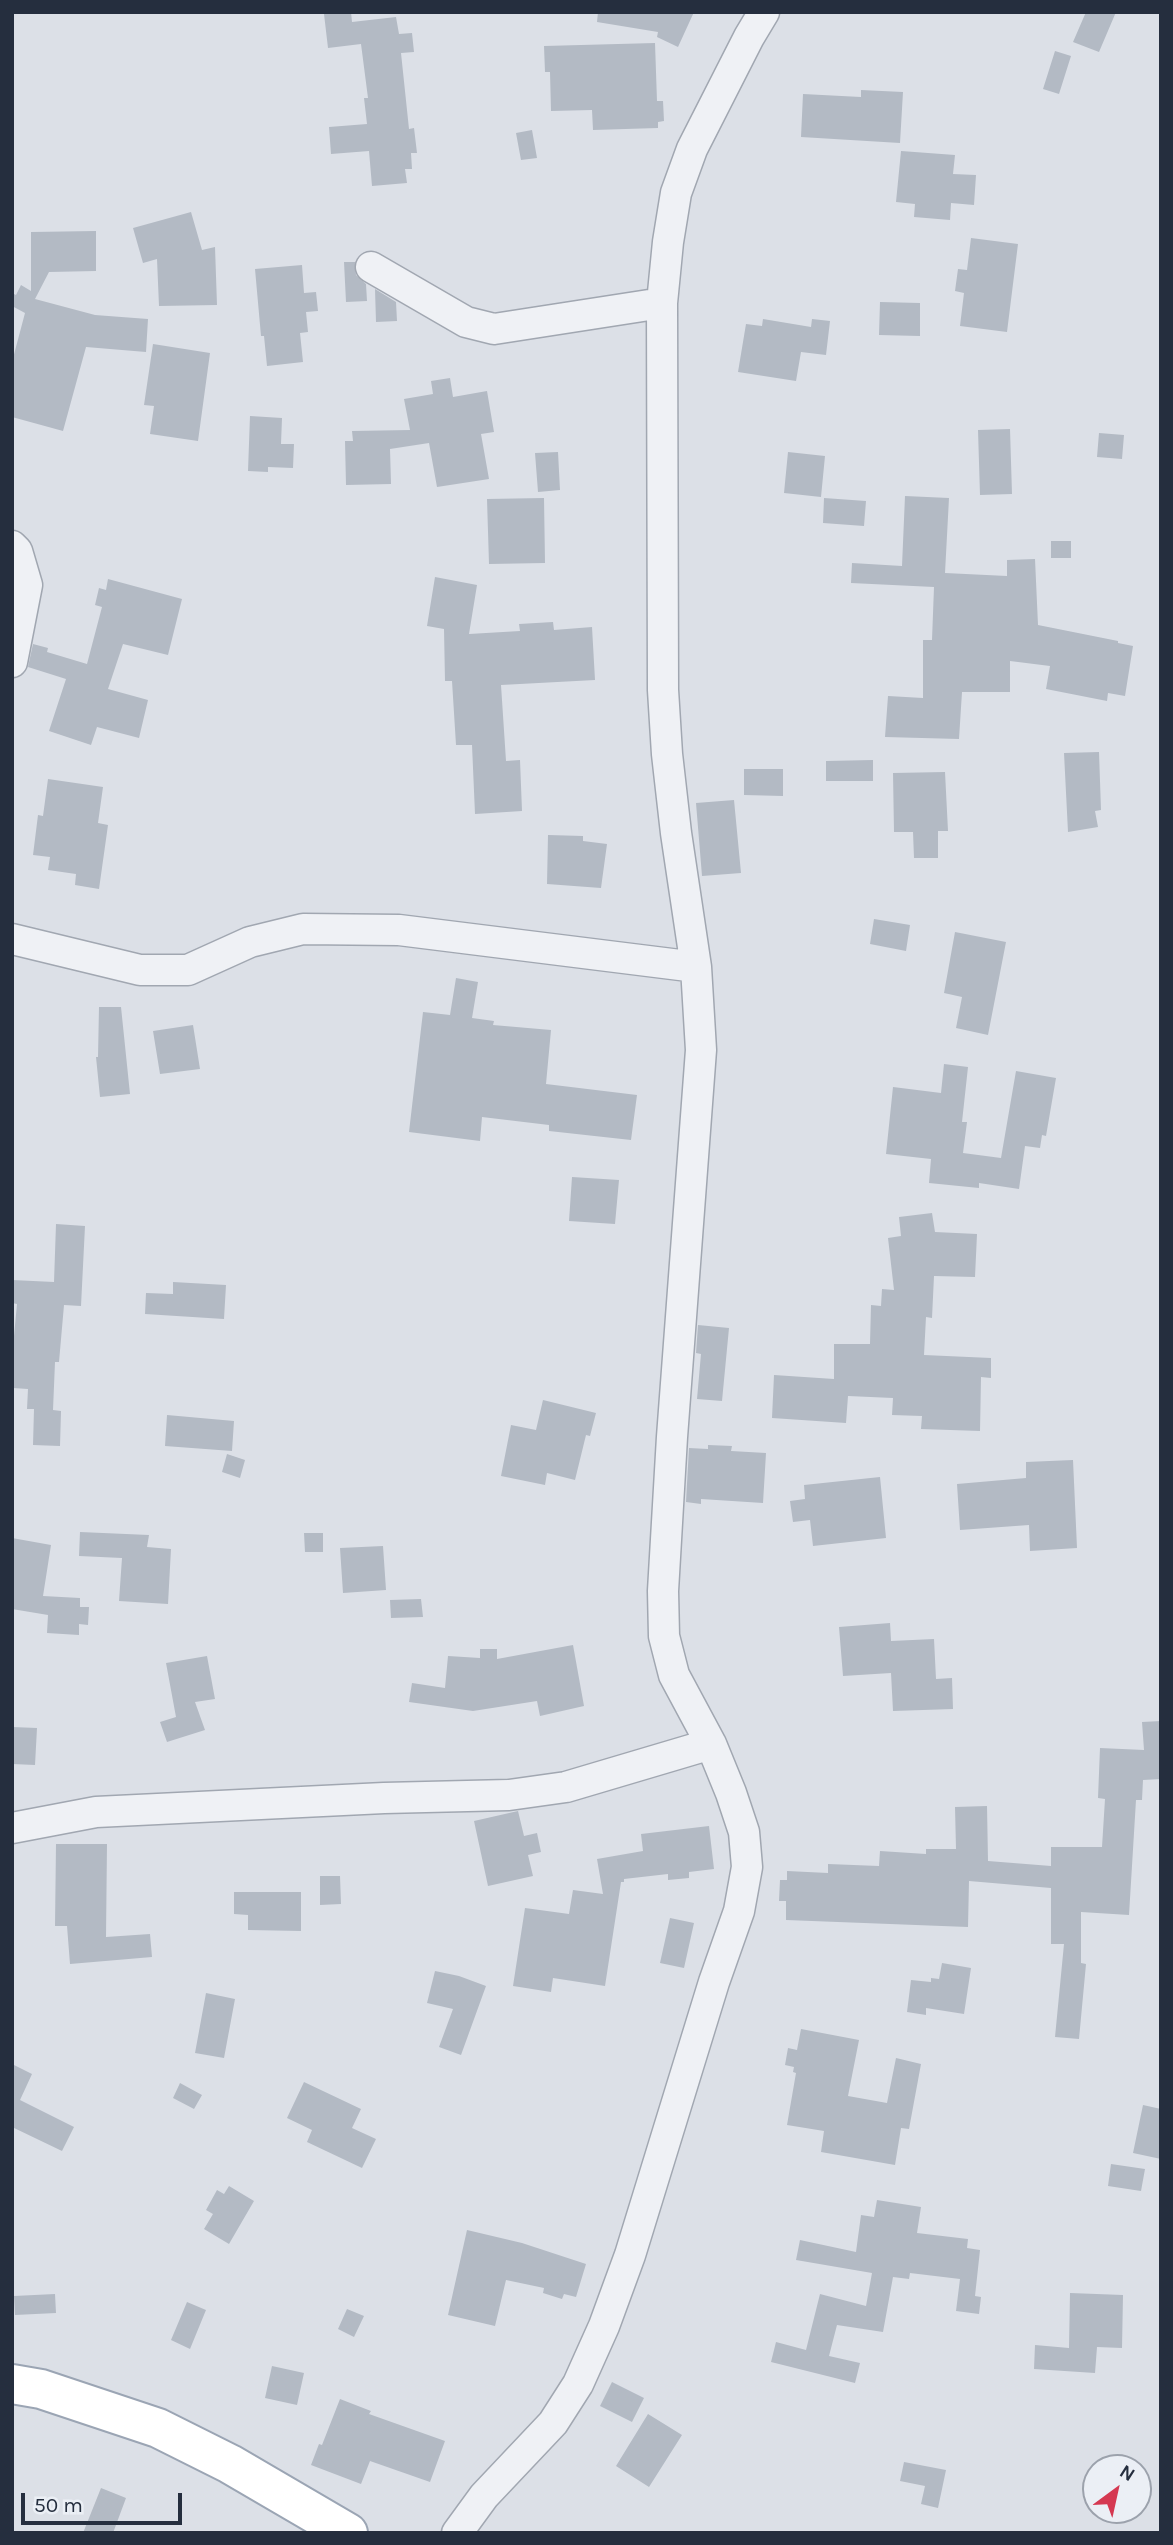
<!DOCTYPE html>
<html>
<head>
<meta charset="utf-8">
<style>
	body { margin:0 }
	#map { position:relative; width:1173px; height:2545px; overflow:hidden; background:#dce0e7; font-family:Karla,sans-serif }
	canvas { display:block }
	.frame { position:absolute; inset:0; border:14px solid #252e3e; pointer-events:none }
	.north { position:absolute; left:1082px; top:2454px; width:70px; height:70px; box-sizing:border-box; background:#ebeff5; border:2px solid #9ca2ac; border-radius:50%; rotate:33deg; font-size:19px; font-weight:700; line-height:28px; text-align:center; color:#252e3e }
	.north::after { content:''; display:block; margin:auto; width:24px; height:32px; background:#d53851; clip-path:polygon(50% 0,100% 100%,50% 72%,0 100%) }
	.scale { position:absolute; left:21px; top:2493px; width:161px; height:32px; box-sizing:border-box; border:4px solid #252e3e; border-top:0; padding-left:9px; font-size:21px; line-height:24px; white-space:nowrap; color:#252e3e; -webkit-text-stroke:5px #ebeff5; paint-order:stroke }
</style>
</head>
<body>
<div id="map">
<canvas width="1173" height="2545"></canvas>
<div class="frame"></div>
<div class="north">N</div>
<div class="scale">50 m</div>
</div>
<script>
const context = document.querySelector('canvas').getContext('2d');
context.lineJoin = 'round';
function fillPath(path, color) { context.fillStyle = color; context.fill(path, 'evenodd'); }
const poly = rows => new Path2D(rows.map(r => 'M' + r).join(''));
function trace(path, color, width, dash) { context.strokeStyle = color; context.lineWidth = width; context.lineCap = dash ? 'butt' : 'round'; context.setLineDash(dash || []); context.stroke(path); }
fillPath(poly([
	[351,12,352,22,396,17,399,34,412,33,414,52,401,53,409,129,414,128,417,153,411,153,412,169,405,169,407,183,372,186,369,151,331,154,329,127,367,124,364,98,368,98,361,44,328,48,324,14],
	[598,12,694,12,678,47,657,37,658,32,597,22],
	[1086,12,1116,12,1099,52,1073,42],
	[655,43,657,101,663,101,664,121,658,122,658,128,593,130,592,110,551,111,550,72,545,72,544,46],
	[1055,51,1071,56,1059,94,1043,89],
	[861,90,903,92,900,143,801,137,803,94,861,97],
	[532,130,537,158,521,160,516,133],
	[901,151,955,155,953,174,976,175,974,205,951,203,950,220,914,217,915,204,896,202],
	[191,212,202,250,215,247,217,305,159,306,157,259,143,263,133,228],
	[96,231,96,271,49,272,35,299,95,315,148,319,146,352,86,347,63,431,12,417,12,362,25,313,12,306,12,293,16,295,21,285,31,291,31,232],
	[971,238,1018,244,1007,332,960,326,964,293,955,291,958,269,967,270],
	[344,262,355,262,356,275,366,284,367,301,346,302],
	[302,265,304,293,316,292,318,311,306,312,308,332,300,333,303,362,267,366,264,336,261,336,255,269],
	[375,289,396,302,397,321,376,322],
	[880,302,920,303,920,336,879,335],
	[763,319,811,327,812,319,830,321,826,355,801,352,796,381,738,372,746,324,762,326],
	[153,344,210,353,198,441,150,434,154,406,144,405],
	[450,378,453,397,487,391,494,432,481,434,489,479,437,487,429,443,390,449,391,484,346,485,345,441,353,441,352,431,410,430,404,399,433,394,431,381],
	[250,416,282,418,281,444,294,444,293,468,268,467,268,472,248,471],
	[1010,429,1012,494,980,495,978,430],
	[1099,433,1124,435,1122,459,1097,457],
	[558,452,560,490,538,492,535,453],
	[788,452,825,456,821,497,784,493],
	[905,496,949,498,945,573,1007,576,1007,560,1035,559,1038,625,1118,641,1118,643,1133,646,1125,696,1108,693,1107,701,1046,689,1050,666,1010,661,1010,692,962,692,959,739,885,737,888,696,923,698,923,640,932,640,934,587,851,583,852,563,902,566],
	[544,498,545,563,489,564,487,499],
	[824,498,866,501,864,526,823,523],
	[1051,541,1071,541,1071,558,1051,558],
	[435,577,477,585,469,634,520,631,519,624,553,622,554,630,592,627,595,680,501,685,506,761,520,760,522,811,475,814,472,745,456,745,452,681,445,681,444,629,427,626],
	[108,579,182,599,168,655,123,644,108,689,148,700,139,738,97,727,91,745,49,731,66,679,28,667,33,644,48,648,47,652,87,664,102,607,95,605,99,588,106,590],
	[1099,752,1101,810,1095,811,1098,827,1068,832,1064,753],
	[873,760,873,781,826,781,826,761],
	[744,769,783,769,783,796,744,795],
	[945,772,948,831,938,831,938,858,914,858,913,832,894,832,893,773],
	[48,779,103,787,98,823,108,825,99,889,75,885,76,874,48,870,50,857,33,855,38,815,43,816],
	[734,800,741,873,702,876,696,803],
	[548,835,583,836,583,841,607,844,601,888,547,884],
	[874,919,910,925,906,951,870,944],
	[955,932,1006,942,988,1035,956,1028,962,997,944,993],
	[456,978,478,982,472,1018,494,1021,493,1025,551,1030,546,1084,637,1095,631,1140,549,1131,549,1125,482,1117,480,1141,409,1132,423,1012,450,1015],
	[99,1007,121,1007,130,1094,100,1097,96,1057,98,1057],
	[193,1025,200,1069,160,1074,153,1031],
	[944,1064,968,1067,962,1122,967,1122,963,1153,1001,1158,1016,1071,1056,1078,1046,1136,1042,1135,1040,1148,1025,1146,1019,1189,979,1183,979,1188,929,1183,931,1159,886,1154,893,1087,941,1093],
	[572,1177,619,1180,615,1224,569,1221],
	[932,1213,935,1232,977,1234,975,1277,934,1276,932,1318,926,1317,924,1355,991,1358,991,1378,981,1377,980,1431,921,1429,922,1416,892,1415,893,1398,848,1396,846,1423,772,1418,774,1375,834,1379,834,1344,870,1344,871,1305,881,1306,882,1289,894,1290,888,1238,901,1236,899,1217],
	[56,1224,85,1226,81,1306,64,1305,59,1362,55,1362,53,1410,61,1411,60,1446,33,1445,34,1409,27,1409,28,1389,13,1388,14,1358,12,1357,17,1304,12,1303,12,1280,54,1282],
	[173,1282,226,1285,224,1319,145,1314,146,1293,173,1294],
	[698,1325,729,1328,722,1401,697,1399,701,1354,696,1353],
	[543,1400,596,1413,590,1436,586,1435,575,1480,547,1473,545,1485,501,1476,511,1425,536,1430],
	[167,1415,234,1421,232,1451,165,1446],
	[708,1445,732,1446,731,1451,766,1453,763,1503,701,1499,701,1504,686,1502,689,1448,708,1449],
	[227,1454,245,1460,240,1478,222,1472],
	[1073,1460,1077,1548,1030,1551,1029,1525,960,1530,957,1484,1026,1478,1026,1462],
	[880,1477,886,1538,813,1546,810,1520,793,1522,790,1501,805,1499,804,1485],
	[80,1532,149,1535,147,1547,171,1549,168,1604,119,1601,122,1558,79,1556],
	[304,1533,323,1533,323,1552,305,1552],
	[12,1538,51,1545,43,1596,80,1598,80,1607,89,1607,88,1625,79,1624,79,1635,47,1633,48,1615,12,1609],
	[383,1546,386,1590,343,1593,340,1548],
	[421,1599,423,1617,391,1618,390,1600],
	[890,1623,891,1641,934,1639,936,1679,952,1678,953,1709,893,1711,891,1673,843,1676,839,1627],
	[573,1645,584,1706,540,1716,537,1701,473,1711,409,1702,412,1683,445,1688,448,1656,480,1658,480,1649,497,1649,497,1659],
	[207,1656,215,1699,195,1702,205,1730,167,1742,160,1722,176,1717,166,1663],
	[1161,1721,1161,1779,1143,1780,1142,1800,1136,1800,1129,1915,1081,1912,1081,1963,1086,1964,1079,2039,1055,2037,1064,1944,1051,1944,1051,1888,969,1881,968,1927,786,1920,786,1901,779,1901,780,1880,787,1880,787,1871,828,1873,828,1864,879,1866,880,1851,926,1854,926,1849,956,1849,955,1807,987,1806,988,1861,1051,1866,1051,1847,1102,1847,1105,1799,1098,1798,1100,1748,1144,1750,1142,1722],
	[12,1727,37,1728,35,1765,12,1764],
	[518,1811,524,1836,537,1833,541,1852,528,1855,533,1876,488,1886,474,1821],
	[709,1826,714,1869,689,1872,689,1878,668,1880,668,1874,624,1879,624,1882,621,1882,605,1986,553,1978,551,1992,513,1986,525,1908,569,1914,573,1890,603,1894,597,1859,643,1851,641,1834],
	[56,1844,107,1844,106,1937,150,1934,152,1957,70,1964,67,1926,55,1926],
	[320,1876,340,1876,341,1904,320,1905],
	[234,1892,301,1892,301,1931,248,1930,248,1915,234,1914],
	[670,1918,694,1923,684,1968,660,1963],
	[942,1963,971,1968,964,2014,926,2008,926,2015,907,2012,911,1980,931,1982,931,1978,939,1979],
	[435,1971,459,1976,486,1986,461,2055,439,2047,453,2009,427,2003],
	[206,1993,235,1999,224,2058,195,2053],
	[801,2029,859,2040,848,2096,887,2103,896,2058,921,2064,909,2129,901,2128,895,2165,821,2152,824,2131,787,2125,796,2073,793,2072,794,2067,785,2065,788,2048,797,2050],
	[12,2064,32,2074,20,2100,74,2127,62,2151,12,2127],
	[304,2082,361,2109,352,2128,376,2139,362,2168,307,2142,312,2130,287,2118],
	[180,2083,202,2095,194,2109,173,2098],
	[1143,2105,1161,2109,1161,2159,1133,2153],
	[1111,2164,1145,2169,1141,2191,1108,2186],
	[229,2186,254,2201,229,2244,204,2229,213,2214,206,2210,217,2190,224,2194],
	[877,2200,921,2207,917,2233,968,2239,967,2248,980,2250,975,2296,981,2297,979,2314,956,2311,960,2279,910,2273,909,2279,893,2277,883,2332,837,2325,829,2356,860,2363,855,2383,771,2362,776,2342,806,2350,820,2294,866,2306,872,2273,796,2260,800,2240,856,2252,861,2215,874,2217],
	[467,2230,522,2243,586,2264,576,2297,564,2294,562,2299,543,2293,544,2288,506,2280,495,2326,448,2315],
	[1070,2293,1123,2295,1122,2348,1097,2347,1095,2373,1034,2369,1035,2345,1069,2348],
	[55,2294,56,2313,15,2315,14,2296],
	[187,2302,206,2310,190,2349,171,2340],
	[347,2309,364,2316,354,2337,338,2329],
	[272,2366,304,2373,297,2405,265,2398],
	[612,2382,644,2398,632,2422,600,2406],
	[340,2399,371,2411,369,2414,445,2441,430,2482,370,2461,361,2484,311,2465,319,2444,322,2445],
	[648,2414,682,2435,649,2487,616,2466],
	[904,2462,946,2470,938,2508,921,2504,925,2486,900,2481],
	[101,2488,126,2498,113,2533,83,2533]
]), '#b3bac4');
const minor = poly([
	[371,267,466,322,494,329,662,303],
	[12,546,17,551,27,585,12,662],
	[12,939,140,970,188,970,250,942,303,929,399,930,696,967],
	[12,1828,96,1812,384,1798,509,1795,566,1787,711,1744],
	[457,2533,484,2496,553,2423,578,2384,604,2326,630,2255,714,1982,739,1911,747,1867,744,1832,731,1793,711,1744,674,1675,664,1636,663,1591,672,1437,701,1050,696,967,676,833,667,754,663,690,662,303,668,242,676,193,692,149,749,37,764,12]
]);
const major = poly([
	[12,2384,41,2389,158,2428,230,2464,348,2533]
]);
trace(minor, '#a1a7b1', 33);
trace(major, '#9ba5b4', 42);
trace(minor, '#eff1f5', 30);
trace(major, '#fff', 38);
</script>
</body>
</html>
